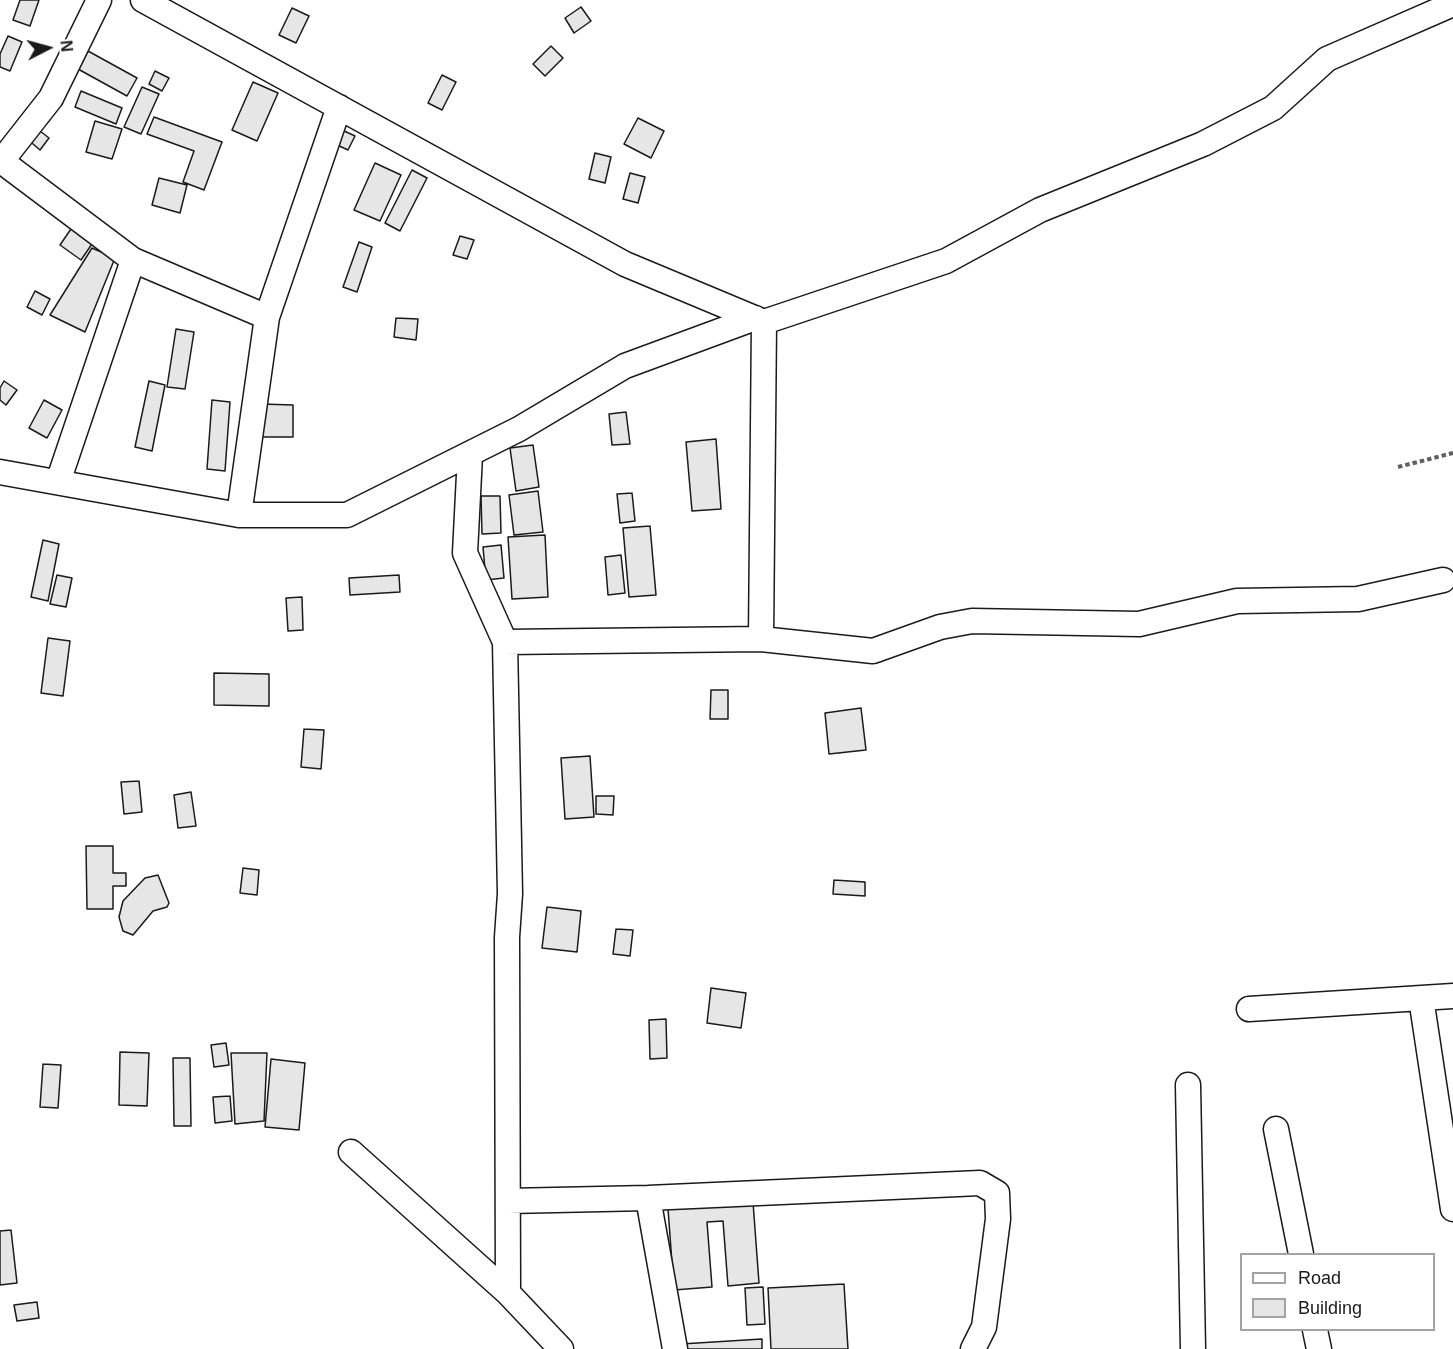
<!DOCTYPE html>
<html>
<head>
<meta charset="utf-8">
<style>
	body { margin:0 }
	#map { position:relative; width:1453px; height:1349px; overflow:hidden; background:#fff; font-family:Helvetica,sans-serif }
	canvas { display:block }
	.legend { position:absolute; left:1240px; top:1253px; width:195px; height:78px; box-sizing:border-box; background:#fff; border:2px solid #a3a3a3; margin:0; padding:8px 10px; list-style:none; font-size:18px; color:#1a1a1a }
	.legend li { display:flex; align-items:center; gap:12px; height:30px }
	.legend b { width:30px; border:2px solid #a3a3a3 }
	.north { position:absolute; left:18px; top:18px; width:60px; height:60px; -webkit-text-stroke:4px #fff; paint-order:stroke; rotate:84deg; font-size:16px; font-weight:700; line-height:24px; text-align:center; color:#1a1a1a }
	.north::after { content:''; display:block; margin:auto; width:21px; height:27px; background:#1a1a1a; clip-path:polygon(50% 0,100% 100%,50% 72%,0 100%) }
</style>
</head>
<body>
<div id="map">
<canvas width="1453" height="1349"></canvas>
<ul class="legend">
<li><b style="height:8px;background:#fff"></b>Road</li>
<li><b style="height:16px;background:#e6e6e6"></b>Building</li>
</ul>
<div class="north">N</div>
</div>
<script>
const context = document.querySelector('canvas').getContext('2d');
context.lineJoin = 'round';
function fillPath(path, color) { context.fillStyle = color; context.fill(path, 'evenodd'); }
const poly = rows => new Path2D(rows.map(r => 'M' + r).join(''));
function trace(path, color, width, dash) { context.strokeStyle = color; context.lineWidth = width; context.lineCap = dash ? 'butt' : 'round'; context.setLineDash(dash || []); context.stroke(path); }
const building = poly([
	[20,0,39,0,30,26,13,20,20,0],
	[581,7,591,21,574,33,565,18,581,7],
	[292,8,309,16,296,43,279,35,292,8],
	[8,36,22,42,10,71,0,67,0,54,8,36],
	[551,46,563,58,545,76,533,64,551,46],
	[88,51,137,78,127,96,78,69,88,51],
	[155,71,169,78,162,91,149,84,155,71],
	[442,75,456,82,442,110,428,103,442,75],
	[253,82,278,93,257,141,232,130,253,82],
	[142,87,159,94,141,134,124,127,142,87],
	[81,91,122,108,116,124,75,107,81,91],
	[154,117,222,142,204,190,183,182,194,151,147,134,154,117],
	[638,118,664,131,651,158,624,144,638,118],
	[95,121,122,129,112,159,86,152,95,121],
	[35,127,49,138,40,150,26,138,35,127],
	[342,130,355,136,348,150,335,144,342,130],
	[595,153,611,157,605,183,589,179,595,153],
	[375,163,401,175,380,221,354,210,375,163],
	[412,170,427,178,400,231,385,223,412,170],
	[630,173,645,177,638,203,623,199,630,173],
	[159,178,187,185,180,213,152,205,159,178],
	[73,226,94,241,81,260,60,245,73,226],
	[460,236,474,240,467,259,453,255,460,236],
	[359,242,372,247,357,292,343,287,359,242],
	[92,248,115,258,85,332,50,315,92,248],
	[35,291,50,299,42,315,27,307,35,291],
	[396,318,418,319,416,340,394,337,396,318],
	[176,329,194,332,185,389,167,387,176,329],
	[4,381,17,390,6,405,0,400,0,388,4,381],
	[149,381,165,385,152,451,135,447,149,381],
	[44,400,62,410,47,438,29,428,44,400],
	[212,400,230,402,225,471,207,469,212,400],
	[261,404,293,405,293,437,261,437,261,404],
	[626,412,630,444,612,445,609,414,626,412],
	[716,439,721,509,692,511,686,442,716,439],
	[533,445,539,487,516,491,510,448,533,445],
	[538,491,543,532,514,535,509,495,538,491],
	[632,493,635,521,620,523,617,494,632,493],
	[481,496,500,496,501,533,482,534,481,496],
	[650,526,656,595,629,597,623,528,650,526],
	[545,535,548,597,512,599,508,537,545,535],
	[43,540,59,544,48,601,31,597,43,540],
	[501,545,504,578,486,580,483,547,501,545],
	[621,555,625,593,608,595,605,557,621,555],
	[57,575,72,578,66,607,50,604,57,575],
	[399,575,400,592,350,595,349,578,399,575],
	[302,597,303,630,288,631,286,598,302,597],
	[48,638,70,641,63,696,41,693,48,638],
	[214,673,269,674,269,706,214,705,214,673],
	[711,690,728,690,728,719,710,719,711,690],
	[861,708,866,750,829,754,825,713,861,708],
	[304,729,324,730,321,769,301,767,304,729],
	[590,756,594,817,565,819,561,758,590,756],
	[139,781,142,812,124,814,121,782,139,781],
	[191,792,196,826,178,828,174,795,191,792],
	[596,796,614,796,613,815,596,814,596,796],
	[86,846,113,846,113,873,126,873,126,886,113,886,113,909,87,909,86,846],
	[243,868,259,870,257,895,240,893,243,868],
	[158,875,169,903,167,907,153,911,133,935,123,931,119,917,123,901,145,878,158,875],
	[834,880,865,882,865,896,833,894,834,880],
	[547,907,581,911,577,952,542,948,547,907],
	[616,929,633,930,630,956,613,954,616,929],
	[711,988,746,993,741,1028,707,1023,711,988],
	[666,1019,667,1058,650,1059,649,1020,666,1019],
	[226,1043,229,1065,214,1067,211,1045,226,1043],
	[120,1052,149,1053,147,1106,119,1105,120,1052],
	[231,1053,267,1053,264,1121,235,1124,231,1053],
	[173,1058,190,1058,191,1126,174,1126,173,1058],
	[271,1059,305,1063,299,1130,265,1127,271,1059],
	[43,1064,61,1065,58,1108,40,1107,43,1064],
	[230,1096,232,1121,215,1123,213,1097,230,1096],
	[753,1202,759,1283,728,1286,723,1221,707,1222,712,1287,674,1290,668,1209,753,1202],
	[11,1230,17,1283,0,1285,0,1231,11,1230],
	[844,1284,848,1349,771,1349,768,1288,844,1284],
	[763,1287,765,1324,747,1325,745,1288,763,1287],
	[37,1302,39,1318,17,1321,14,1305,37,1302],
	[762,1339,762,1349,681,1349,681,1344,762,1339]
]);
fillPath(building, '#e6e6e6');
trace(building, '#1a1a1a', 1.5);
const street = poly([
	[143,0,625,264,764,322,946,261,1040,210,1203,144,1273,108,1327,59,1453,4],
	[0,160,133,260,267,317],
	[0,163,51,98,99,0],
	[470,455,465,553,505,642,510,894,507,937,508,1293],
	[0,472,239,515,347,515,519,429,625,366,755,318],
	[58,482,133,260],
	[239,515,267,317,339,107],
	[761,639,764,322],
	[505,642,761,639,873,651,940,627,972,621,1139,624,1237,601,1358,599,1443,580],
	[1421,998,1453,1209],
	[1249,1009,1453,996],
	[1188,1085,1193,1349],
	[1276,1129,1301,1254],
	[351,1152,508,1293,561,1349],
	[648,1198,675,1349],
	[508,1201,648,1198,980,1183,997,1193,998,1219,984,1327,973,1349],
	[1315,1330,1319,1349]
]);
trace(street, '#1a1a1a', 27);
trace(poly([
	[1398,467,1453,453]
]), '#5f5f5f', 4, [4.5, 3]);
trace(street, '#fff', 24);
</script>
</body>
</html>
